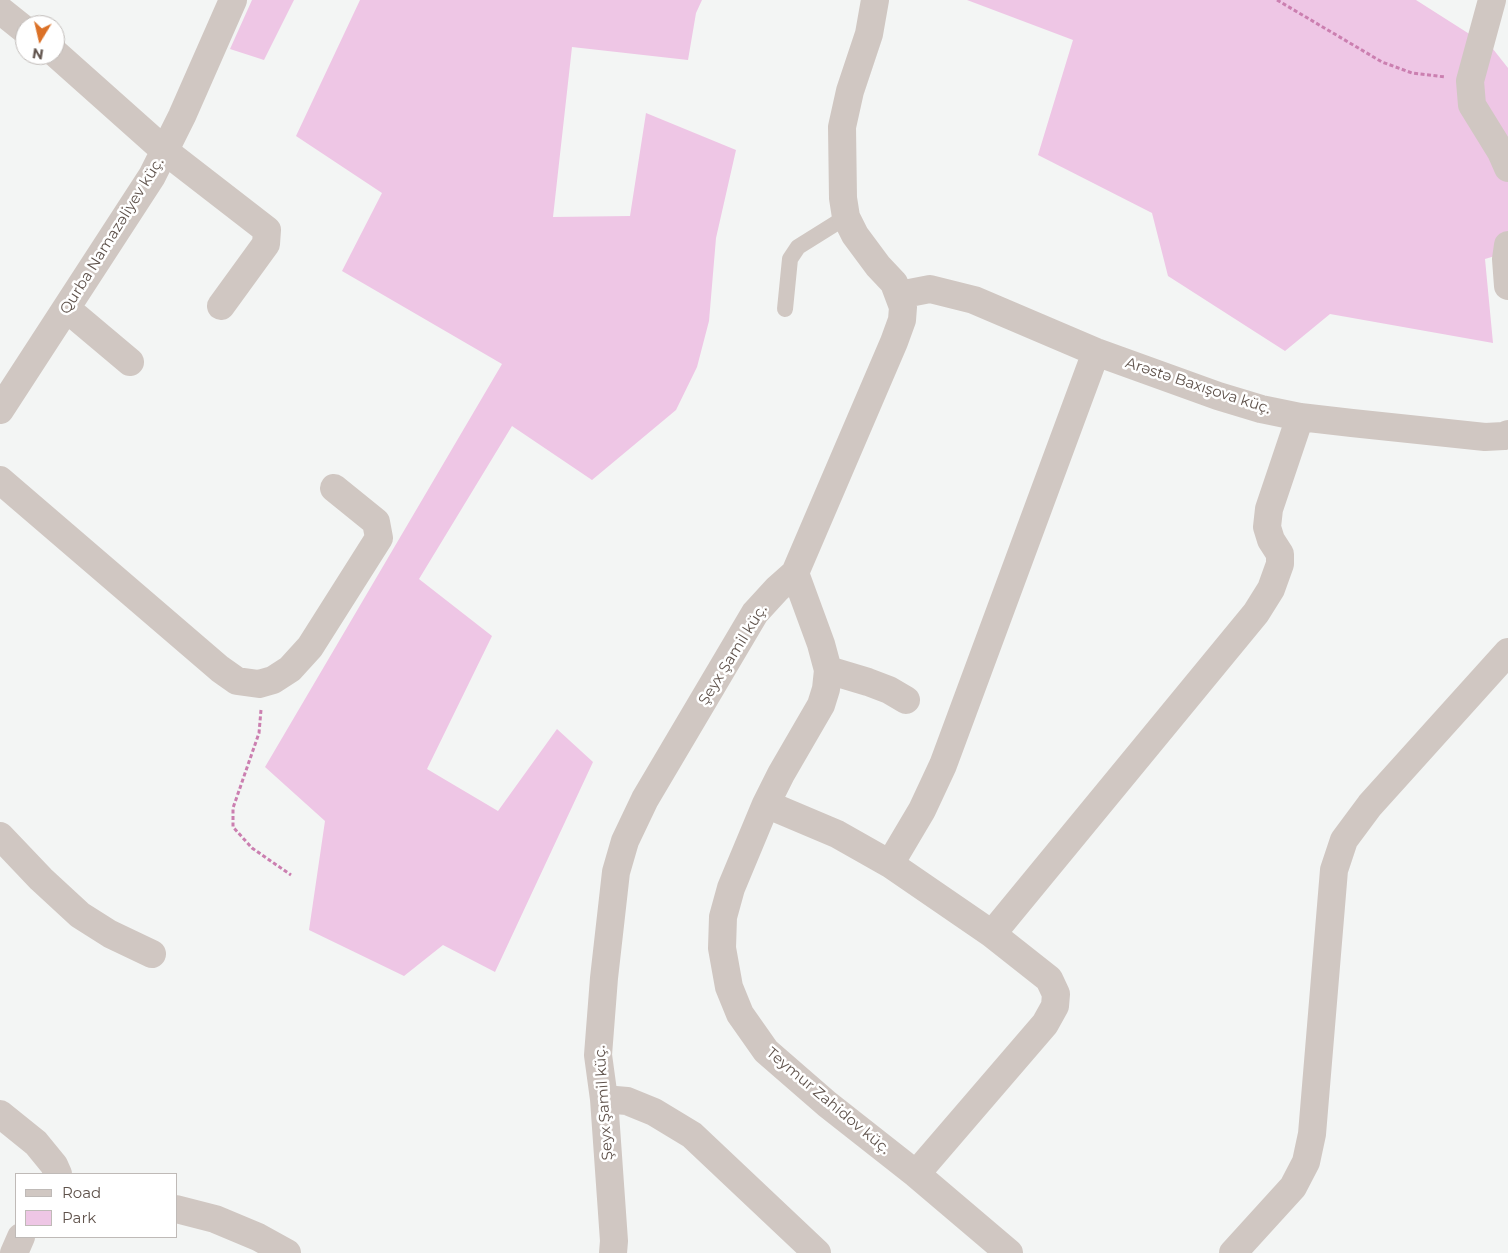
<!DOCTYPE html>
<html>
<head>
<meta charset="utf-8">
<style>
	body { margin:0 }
	#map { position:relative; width:1508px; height:1253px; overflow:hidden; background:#f3f5f4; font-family:Montserrat,sans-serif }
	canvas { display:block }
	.legend { position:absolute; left:15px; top:1173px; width:162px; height:65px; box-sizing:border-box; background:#fff; border:1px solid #bfbab7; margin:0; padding:6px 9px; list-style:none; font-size:15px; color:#5f524b }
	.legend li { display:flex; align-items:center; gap:10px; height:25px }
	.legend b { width:25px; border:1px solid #bfbab7 }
	.north { position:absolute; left:15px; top:15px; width:50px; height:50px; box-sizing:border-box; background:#fff; border:1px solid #bfbab7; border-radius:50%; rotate:189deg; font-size:14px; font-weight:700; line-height:20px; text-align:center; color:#5f524b }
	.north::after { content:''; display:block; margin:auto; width:18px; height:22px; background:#db7127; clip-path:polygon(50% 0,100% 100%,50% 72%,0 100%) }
</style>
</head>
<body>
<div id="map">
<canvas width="1508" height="1253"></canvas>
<ul class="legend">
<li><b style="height:6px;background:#d0c7c2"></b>Road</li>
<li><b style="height:14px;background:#eec6e5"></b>Park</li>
</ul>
<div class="north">N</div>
</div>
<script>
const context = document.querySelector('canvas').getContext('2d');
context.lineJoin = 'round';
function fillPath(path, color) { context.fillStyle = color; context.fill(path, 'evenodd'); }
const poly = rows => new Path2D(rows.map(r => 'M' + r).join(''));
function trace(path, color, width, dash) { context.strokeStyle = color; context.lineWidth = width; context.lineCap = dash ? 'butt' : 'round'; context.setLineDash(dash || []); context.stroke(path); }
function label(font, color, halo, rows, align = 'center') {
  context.font = font + ' Montserrat,sans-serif'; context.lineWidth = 5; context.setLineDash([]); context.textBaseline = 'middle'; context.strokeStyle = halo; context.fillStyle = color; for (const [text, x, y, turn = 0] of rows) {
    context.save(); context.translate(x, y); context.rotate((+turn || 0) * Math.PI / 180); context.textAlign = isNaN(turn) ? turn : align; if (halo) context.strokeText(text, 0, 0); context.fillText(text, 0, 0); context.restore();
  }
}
fillPath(poly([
	[252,0,294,0,264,60,230,49],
	[360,0,702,0,696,13,688,60,572,47,553,217,630,216,646,113,736,150,716,238,709,321,697,367,676,410,592,480,512,426,419,579,492,636,427,769,498,811,557,729,593,762,495,972,443,945,404,976,309,930,325,821,265,767,502,364,342,271,382,193,296,136],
	[967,0,1416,0,1493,49,1508,68,1508,252,1485,259,1493,343,1330,314,1285,351,1168,276,1152,213,1038,155,1073,40]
]), '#eec6e5');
trace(poly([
	[1277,0,1382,62,1412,73,1445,77],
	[261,710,259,733,233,808,233,827,252,848,291,875]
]), '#cb7fb0', 3, [4, 2.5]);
trace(poly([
	[785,309,790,259,798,247,846,217]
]), '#d0c7c2', 16);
trace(poly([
	[1492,0,1470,81,1472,105,1501,152,1508,168],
	[0,10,25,30],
	[55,53,165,151,267,230,266,244,221,306],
	[1508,245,1506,259,1508,286],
	[899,295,930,289,974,300,1096,352,1218,396,1261,409,1300,417,1352,423,1485,437,1504,436,1508,434],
	[67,309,130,362],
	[0,410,152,176,182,116,233,0],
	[0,480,220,669,237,681,259,684,273,680,290,669,310,647,379,538,376,522,334,488],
	[795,573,821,644,828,670,826,689,821,705,781,774,766,804,731,888,723,917,722,948,729,987,740,1014,766,1051,827,1104,916,1174,1009,1253],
	[828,670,868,682,889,690,906,700],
	[766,804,837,834,890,864,992,934,1049,979,1056,994,1055,1006,1045,1024,916,1174],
	[0,836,41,879,80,915,110,934,152,954],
	[890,864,922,810,943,765,1096,352],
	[992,934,1256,613,1271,589,1280,564,1280,554,1271,540,1267,527,1269,509,1300,417],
	[604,1099,627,1101,654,1112,692,1135,817,1253],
	[0,1114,36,1143,54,1165,58,1174],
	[176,1209,215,1219,258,1237,287,1253],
	[14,1253,21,1237],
	[613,1253,614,1241,604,1099,598,1055,604,978,616,872,625,841,645,799,755,613,777,589,795,573,894,342,902,320,903,307,894,283,878,266,855,235,846,217,843,198,842,127,850,91,869,34,875,0],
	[1233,1253,1293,1187,1306,1162,1312,1134,1334,870,1344,840,1370,805,1508,652]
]), '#d0c7c2', 28);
label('15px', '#5f524b', '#fff', [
	["Qurba Namazəliyev küç.",112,236,-58],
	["Arəstə Baxışova küç.",1198,386,18],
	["Şeyx Şamil küç.",733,655,-58],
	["Teymur Zahidov küç.",828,1101,40],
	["Şeyx Şamil küç.",604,1103,-94]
]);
</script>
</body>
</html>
